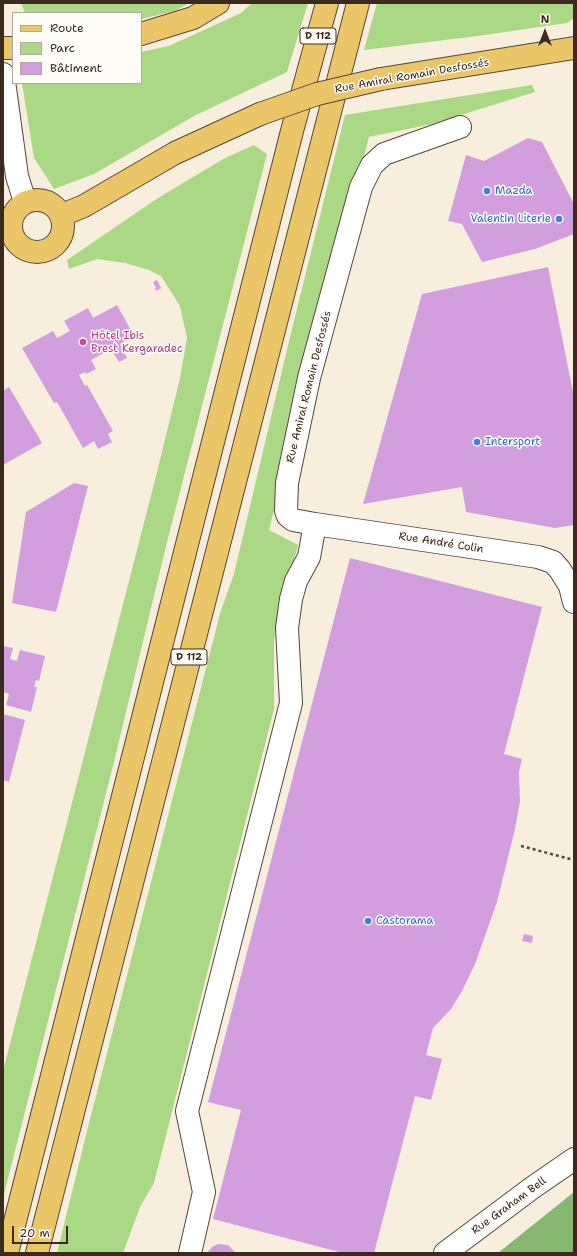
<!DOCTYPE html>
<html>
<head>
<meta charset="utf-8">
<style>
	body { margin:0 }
	#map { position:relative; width:577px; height:1256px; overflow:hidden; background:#f8eedd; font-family:"Shantell Sans",sans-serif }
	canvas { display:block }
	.frame { position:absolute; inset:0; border:4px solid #3b2a1e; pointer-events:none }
	.legend { position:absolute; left:12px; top:12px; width:130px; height:72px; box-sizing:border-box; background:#fdfcf7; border:1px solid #afa8a0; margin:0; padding:5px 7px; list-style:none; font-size:12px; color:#3b2a1e }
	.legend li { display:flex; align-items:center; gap:8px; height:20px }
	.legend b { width:20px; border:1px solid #afa8a0 }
	.north { position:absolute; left:525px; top:12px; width:40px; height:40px; -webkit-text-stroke:3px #fdfcf7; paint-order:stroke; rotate:0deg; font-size:11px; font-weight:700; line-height:16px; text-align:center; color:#3b2a1e }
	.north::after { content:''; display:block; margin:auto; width:14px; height:18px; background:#3b2a1e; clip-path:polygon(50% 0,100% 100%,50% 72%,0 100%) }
	.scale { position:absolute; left:12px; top:1226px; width:56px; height:18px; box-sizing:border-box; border:2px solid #3b2a1e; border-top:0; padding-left:5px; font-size:12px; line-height:14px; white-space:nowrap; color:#3b2a1e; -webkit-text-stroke:3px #fdfcf7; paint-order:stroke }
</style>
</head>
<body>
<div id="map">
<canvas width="577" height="1256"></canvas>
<div class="frame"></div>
<ul class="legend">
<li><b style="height:5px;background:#eac669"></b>Route</li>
<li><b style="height:11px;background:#aad885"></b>Parc</li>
<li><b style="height:11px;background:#d39edd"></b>Bâtiment</li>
</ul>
<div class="north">N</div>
<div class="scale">20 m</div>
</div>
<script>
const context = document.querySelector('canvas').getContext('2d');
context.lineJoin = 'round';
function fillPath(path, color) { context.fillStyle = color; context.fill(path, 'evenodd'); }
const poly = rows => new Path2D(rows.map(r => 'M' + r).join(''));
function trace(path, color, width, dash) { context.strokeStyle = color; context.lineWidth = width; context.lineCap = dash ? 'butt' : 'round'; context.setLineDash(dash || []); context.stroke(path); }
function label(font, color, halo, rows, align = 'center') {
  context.font = font + ' "Shantell Sans",sans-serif'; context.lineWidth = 3; context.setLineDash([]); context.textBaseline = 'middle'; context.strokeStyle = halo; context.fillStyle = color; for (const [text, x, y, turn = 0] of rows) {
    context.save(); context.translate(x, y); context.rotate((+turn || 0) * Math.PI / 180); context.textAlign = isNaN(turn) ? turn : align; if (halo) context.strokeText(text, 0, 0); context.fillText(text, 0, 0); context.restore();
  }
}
fillPath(poly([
	[21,3,189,3,175,11,141,19,141,13,25,13],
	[252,3,308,3,287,72,196,115,94,174,54,189,34,158,22,83,141,83,141,52,169,46,241,13],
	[377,3,574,3,574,18,567,23,478,36,364,50],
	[532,85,535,92,432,124,369,137,269,530,298,545,274,640,274,709,154,1183,140,1207,123,1253,57,1253,88,1127,221,610,234,574,289,341,345,115],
	[254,145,267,154,167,542,114,762,3,1198,3,1071,156,476,180,378,187,338,180,306,161,276,149,270,125,263,97,259,69,269,67,260,158,198,225,158]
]), '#aad885');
fillPath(poly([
	[574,1192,574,1253,498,1253]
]), '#87b872');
fillPath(poly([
	[528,138,542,142,574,204,574,234,535,249,482,262,462,224,448,221,466,155,484,161],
	[548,267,574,397,574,525,555,528,466,512,462,487,363,504,422,294],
	[157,280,161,288,156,291,155,288,156,288,153,282],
	[117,305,134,336,120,344,127,358,119,362,111,349,91,360,96,369,86,374,85,372,79,375,85,386,87,385,113,431,108,434,112,442,98,449,94,441,83,448,57,402,54,403,22,348,53,331,57,338,70,331,64,321,88,308,93,318],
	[9,387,42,443,3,465,3,391],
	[74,483,88,486,56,612,12,603,26,512],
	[350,558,542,607,504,754,522,759,519,772,520,801,515,829,497,902,475,964,463,989,451,1009,433,1028,426,1055,442,1059,431,1100,415,1096,374,1253,343,1253,213,1219,241,1110,208,1102],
	[3,646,13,648,10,659,17,661,20,650,45,656,39,681,36,680,34,687,37,687,31,712,6,705,9,694,3,692],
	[3,714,25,720,9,782,3,780],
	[524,934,533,936,532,943,522,941],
	[218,1244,228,1245,236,1253,207,1253,212,1247]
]), '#d39edd');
const minor = poly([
	[3,74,17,176,25,202],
	[315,524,293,520,288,516,286,511,287,483,309,378,361,187,372,165,384,154,460,127],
	[190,1253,204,1192,187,1111,291,703,287,628,291,599,296,581,309,557,315,524,538,557,553,562,560,570,570,586,574,602],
	[445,1253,532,1188,574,1159]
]);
const major = poly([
	[381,79,574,48],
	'11 226a26 26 0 1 1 52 0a26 26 0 1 1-52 0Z',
	[62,215,84,206,175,153,260,114]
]);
const highway = poly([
	[141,34,193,18,218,3],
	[3,48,13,48],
	[7,1253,292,131,327,3],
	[37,1253,358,3]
]);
trace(minor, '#57473b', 24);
trace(major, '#57473b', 24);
trace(highway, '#57473b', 24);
trace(poly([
	[521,846,574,860]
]), '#57473b', 2.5, [3, 3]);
trace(minor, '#fff', 22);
trace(major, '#eac669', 22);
trace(highway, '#eac669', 22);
const majorBridge = poly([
	[260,114,317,94,381,79]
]);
trace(majorBridge, '#57473b', 24, []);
trace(majorBridge, '#eac669', 22);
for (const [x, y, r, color] of [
	[487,191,4,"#3f7fe0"],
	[559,219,4,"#3f7fe0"],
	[83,342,4,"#d1479c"],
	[477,442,4,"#3f7fe0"],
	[368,921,4,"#3f7fe0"]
]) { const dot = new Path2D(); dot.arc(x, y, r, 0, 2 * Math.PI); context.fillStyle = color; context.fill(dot); trace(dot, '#fdfcf7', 1.5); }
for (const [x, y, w] of [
	[318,36,36],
	[189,657,36]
]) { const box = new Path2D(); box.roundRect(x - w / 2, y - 8, w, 16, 3); context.fillStyle = '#fdfcf7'; context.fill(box); trace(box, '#3b2a1e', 1); }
label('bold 10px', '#3b2a1e', null, [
	["D 112",318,36],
	["D 112",189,657]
]);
label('11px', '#3b2a1e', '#fdfcf7', [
	["Rue Amiral Romain Desfossés",412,76,-10],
	["Rue Amiral Romain Desfossés",309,387,-76],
	["Rue André Colin",441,543,9],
	["Rue Graham Bell",509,1206,-36]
]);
label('11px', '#366cbe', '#fdfcf7', [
	["Mazda",495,191],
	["Valentin Literie",551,219,"right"],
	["Intersport",485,442],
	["Castorama",376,921]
], 'left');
label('11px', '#b23c85', '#fdfcf7', [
	["Hôtel Ibis",91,336],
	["Brest Kergaradec",91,349]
], 'left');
</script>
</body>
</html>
